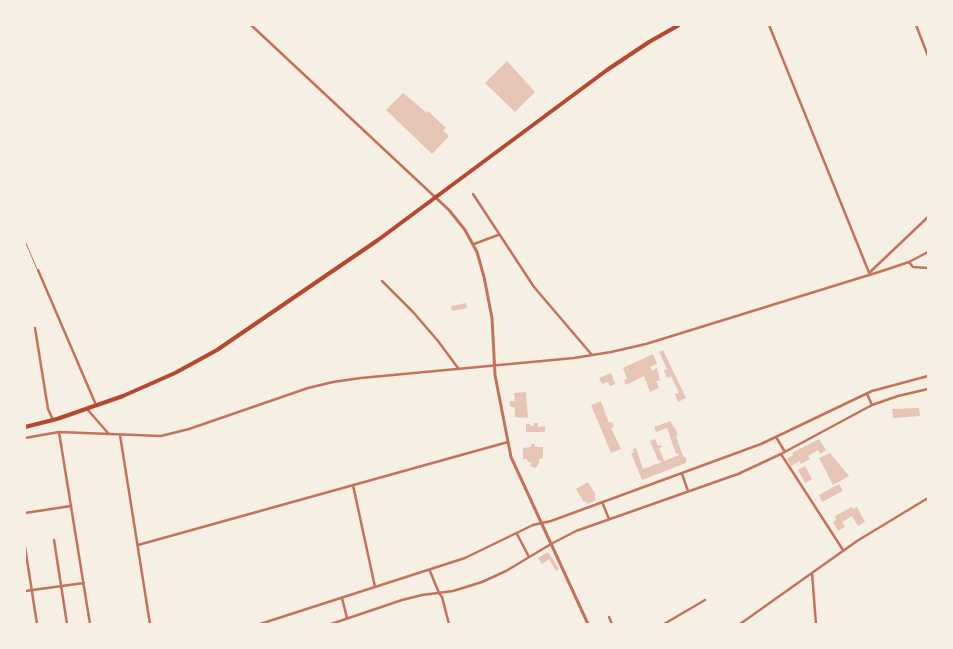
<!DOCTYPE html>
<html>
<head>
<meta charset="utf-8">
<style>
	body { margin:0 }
	#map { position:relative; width:953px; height:649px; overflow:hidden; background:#f6efe4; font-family:Quicksand,sans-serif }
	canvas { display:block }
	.frame { position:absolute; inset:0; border:26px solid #f6efe4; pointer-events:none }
</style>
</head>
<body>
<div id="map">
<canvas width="953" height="649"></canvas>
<div class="frame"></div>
</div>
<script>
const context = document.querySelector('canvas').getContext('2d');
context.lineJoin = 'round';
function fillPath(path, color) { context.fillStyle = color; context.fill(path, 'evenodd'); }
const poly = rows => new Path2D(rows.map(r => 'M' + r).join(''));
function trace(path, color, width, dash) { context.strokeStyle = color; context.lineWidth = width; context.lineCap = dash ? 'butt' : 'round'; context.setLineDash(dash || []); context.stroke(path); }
fillPath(poly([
	[507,61,535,92,515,112,485,83],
	[403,93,427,113,428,111,446,128,443,131,449,136,432,154,386,110],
	[466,303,467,308,452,311,451,306],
	[663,350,686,398,678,402,675,394,679,393,671,376,667,378,664,370,667,369,659,352],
	[653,354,657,364,650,367,652,371,657,368,660,380,656,381,659,388,650,392,644,376,626,385,624,380,627,379,623,368],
	[611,373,615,384,610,386,608,382,602,384,599,378],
	[526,392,528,418,515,417,515,408,510,406,510,401,515,401,514,393],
	[601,401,609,423,612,422,614,426,611,428,621,449,611,453,591,405],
	[919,408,920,416,893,418,892,409],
	[670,421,676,430,678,435,676,436,683,456,686,458,686,463,642,480,631,453,634,452,633,449,636,448,643,469,662,462,658,460,650,441,655,439,658,446,661,445,662,447,659,448,664,461,679,455,678,453,676,454,667,428,656,432,654,427],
	[534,423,538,423,538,427,545,426,545,432,526,432,526,424,530,424,531,426,534,426],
	[819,439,826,450,820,454,818,450,808,456,810,459,801,464,800,461,791,466,787,459,793,455,792,453],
	[531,444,535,444,535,446,538,447,543,447,543,458,539,459,539,463,536,468,530,466,531,462,528,462,527,459,523,459,523,448,531,447],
	[830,453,849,476,833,485,819,458],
	[805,466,812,479,805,483,798,470],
	[588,482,596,495,594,496,596,500,587,504,586,501,584,502,576,489],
	[839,484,843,491,822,502,819,495],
	[852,507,853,509,857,507,865,522,858,526,852,516,842,522,845,527,838,531,833,522,836,520,835,516],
	[548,552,559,569,556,571,549,559,542,564,538,558]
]), '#e6c5b7');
trace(poly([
	[25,241,37,269]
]), '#c5725c', 1);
trace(poly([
	[251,25,435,197],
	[769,25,870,275],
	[916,25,928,56],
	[473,194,534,287,592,355],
	[474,244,498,235],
	[909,262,913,267,928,268],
	[38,270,96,405],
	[869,273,928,217],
	[382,281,413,312,438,341,458,368],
	[35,328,48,409,53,420],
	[867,394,872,405],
	[87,409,108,433],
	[59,432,90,624],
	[120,435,150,624],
	[776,437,785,452],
	[25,438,59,432,161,436,189,429,308,388,333,382,361,378,574,358,611,352,646,344,882,271,909,262,928,252],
	[781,454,843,550],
	[682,474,688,491],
	[353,485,375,587],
	[602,502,609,519],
	[25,513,71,506],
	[517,534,529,557],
	[54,540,67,624],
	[138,545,508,442],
	[25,547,37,624],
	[430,571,439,593,442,597,449,624],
	[812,573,816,624],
	[25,591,84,583],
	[342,598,347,618],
	[609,617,612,624],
	[260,624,465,558,533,525,551,521,761,444,872,391,928,376],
	[331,624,402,600,422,595,453,591,482,582,506,571,551,544,576,531,738,474,781,454,872,405,898,396,928,389],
	[664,624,705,600],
	[740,624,857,541,928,498]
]), '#c5725c', 2.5);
trace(poly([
	[435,197,449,210,465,230,477,252,484,277,492,318,495,375,511,457,588,624]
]), '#c5725c', 3);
trace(poly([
	[25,427,57,419,123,396,175,373,217,350,378,240,607,70,649,42,679,25]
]), '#b5482f', 4);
</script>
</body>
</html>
